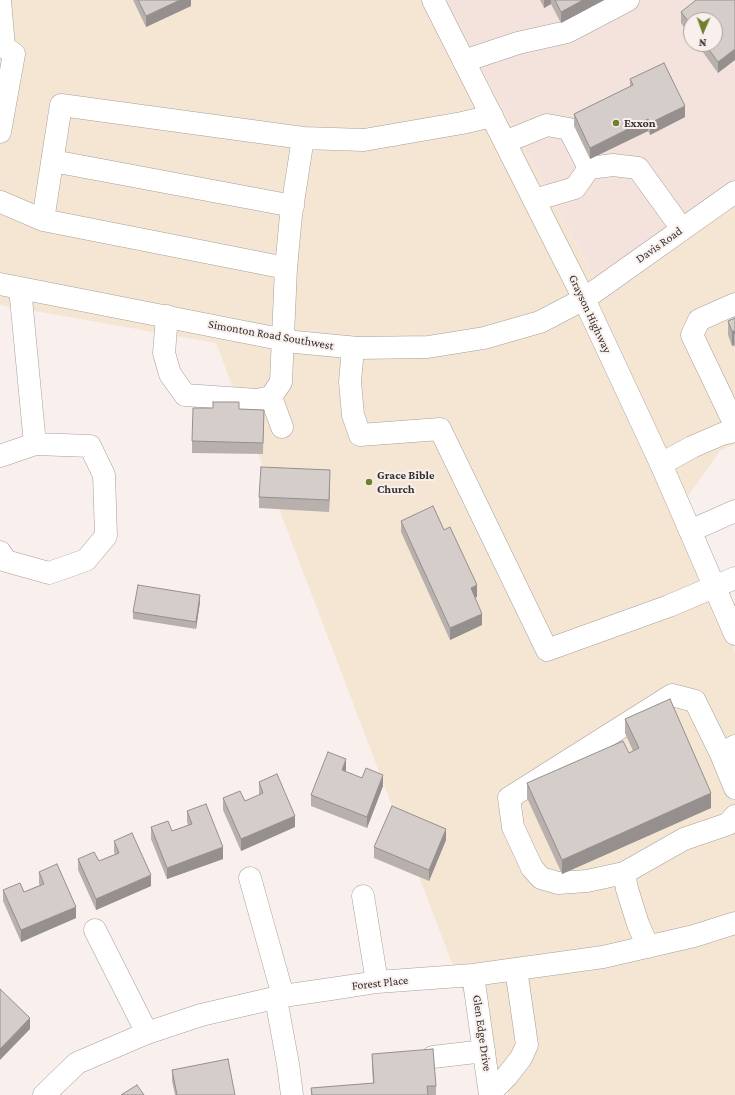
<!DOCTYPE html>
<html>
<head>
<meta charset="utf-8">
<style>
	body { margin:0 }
	#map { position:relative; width:735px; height:1095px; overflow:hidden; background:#f9f0ed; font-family:"Crimson Pro",serif }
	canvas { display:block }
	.north { position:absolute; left:683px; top:12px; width:40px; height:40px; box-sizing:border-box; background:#f9f0ed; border:1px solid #aaa3a1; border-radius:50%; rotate:182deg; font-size:11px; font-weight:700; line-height:16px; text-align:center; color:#332f2e }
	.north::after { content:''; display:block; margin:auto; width:14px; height:18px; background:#6e7f2e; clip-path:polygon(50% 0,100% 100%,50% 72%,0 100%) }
</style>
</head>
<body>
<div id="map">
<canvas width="735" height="1095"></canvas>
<div class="north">N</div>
</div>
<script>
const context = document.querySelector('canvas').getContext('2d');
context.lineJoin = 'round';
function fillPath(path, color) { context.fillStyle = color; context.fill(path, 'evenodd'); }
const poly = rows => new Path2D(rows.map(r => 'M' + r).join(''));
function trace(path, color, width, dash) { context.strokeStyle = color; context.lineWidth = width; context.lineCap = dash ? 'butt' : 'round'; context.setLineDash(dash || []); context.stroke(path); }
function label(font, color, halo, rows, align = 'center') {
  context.font = font + ' "Crimson Pro",serif'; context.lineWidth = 4; context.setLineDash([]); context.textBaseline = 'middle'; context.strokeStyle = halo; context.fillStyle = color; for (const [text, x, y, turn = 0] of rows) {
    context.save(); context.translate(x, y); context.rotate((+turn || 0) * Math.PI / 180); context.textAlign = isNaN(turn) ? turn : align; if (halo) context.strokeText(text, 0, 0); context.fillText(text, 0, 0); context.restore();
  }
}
fillPath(poly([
	[0,0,444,0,599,287,735,195,735,444,720,451,685,500,735,653,735,1095,509,1095,469,1008,216,343,0,305]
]), '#f5e6d3');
fillPath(poly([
	[444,0,735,0,735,195,607,301],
	[691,20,715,20,715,44,691,44]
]), '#f3e3dc');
const minor = poly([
	[0,0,4,47],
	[0,44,14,54,0,132],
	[464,61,518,43,567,32,628,0],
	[505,142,547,125,569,129,589,168,613,165,638,168,682,229],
	[53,161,293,206],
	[534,200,575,188,589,168],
	[1,202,43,220,286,268,281,382,271,397,257,400,185,395,170,374,164,353,167,316],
	[43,220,61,105,303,138],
	[286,268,291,215,303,138,364,140,462,123,492,116],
	[0,284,295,342,358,348,428,347,484,338,540,322,584,299,735,192],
	[20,288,35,444],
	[735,304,699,320,692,335,735,425],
	[353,348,350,382,353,415,360,435,440,429,547,650,669,606,735,578],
	[271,397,282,427],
	[0,456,35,444,90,446,104,475,106,536,86,560,49,573,6,561,0,552],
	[661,464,692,447,722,434,735,431],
	[690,531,735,511],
	[735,746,721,754,735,788],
	[624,873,587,881,558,883,541,878,532,868,513,827,509,798,672,695,695,701,721,754],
	[250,878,283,996],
	[363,896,377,982],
	[95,930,147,1033],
	[648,947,638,924,627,889,624,873,684,839,728,824,735,816],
	[473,975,490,1095],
	[276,999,288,1064,292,1095],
	[433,1057,484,1051],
	[491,1092,507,1076,521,1058,527,1045,516,969],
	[44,1095,77,1063,147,1033,201,1015,283,996,331,989,377,982,473,975,603,957,694,936,735,923]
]);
const major = poly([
	[433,0,584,299,661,464,735,634]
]);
trace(minor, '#a69e9a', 23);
trace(major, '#a69e9a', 23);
trace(minor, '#fff', 22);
trace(major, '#fff', 22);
fillPath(poly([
	[133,0,191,0,191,6,146,27],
	[540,0,604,0,561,23,551,4,544,8],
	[735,0,718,73,697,44,715,44,691,20,691,37,681,23,681,12],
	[630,79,685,117,650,135,648,131,590,159,574,126,574,114,630,87],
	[735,318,735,348,734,345,732,346,728,335,728,321],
	[239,409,264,410,263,454,192,453,192,441],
	[330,481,329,512,259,508,259,497],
	[401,521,477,597,475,597,482,625,450,640,401,532],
	[200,602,196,629,133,619,133,612],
	[625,719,711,808,562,874,527,798,527,783,629,753,633,751,625,733],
	[346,770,345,772,383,786,367,828,311,806,311,795],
	[259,782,295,827,241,851,223,810,223,798,245,801,259,795],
	[187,811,223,859,167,879,151,839,151,827,172,831,188,825,187,822],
	[446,840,429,881,374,858,374,847],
	[114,841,151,886,96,910,78,870,78,859,99,861,115,854,114,852],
	[39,872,76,918,21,942,3,901,3,890,24,892,40,885,39,884],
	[372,1054,436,1086,436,1095,311,1095,311,1088,373,1083,372,1068],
	[172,1070,235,1095,175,1095,172,1081]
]), '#b7b0ad');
fillPath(poly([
	[180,0,191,0,191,6,146,27,146,16],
	[544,0,551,0,551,4,544,8],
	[583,0,604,0,561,23,561,12],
	[735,49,735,60,718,73,718,62],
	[685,106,685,117,650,135,650,123],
	[648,119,648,131,590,159,590,148],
	[732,331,734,331,734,345,732,346],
	[330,470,330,481,329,512,329,500],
	[477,585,477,597,471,599,471,588],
	[200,595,200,602,196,629,196,622],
	[482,614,482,625,450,640,450,628],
	[346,759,346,770,342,781,342,770],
	[383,775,383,786,367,828,367,817],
	[711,793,711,808,562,874,562,860],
	[295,816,295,827,241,851,241,839],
	[446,829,446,840,429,881,429,870],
	[223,847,223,859,167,879,167,868],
	[151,875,151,886,96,910,96,899],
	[76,907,76,918,21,942,21,930],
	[30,1018,30,1029,0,1060,0,1049]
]), '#95908d');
const building = poly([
	[138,0,180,0,146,16,138,0],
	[555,0,583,0,561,12,555,0],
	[696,0,735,0,735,49,718,62,705,44,715,44,715,20,691,20,691,25,681,12,696,0],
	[664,63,685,106,650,123,648,119,590,148,574,114,633,85,630,79,664,63],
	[735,318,735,334,734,331,732,331,728,321,735,318],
	[213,402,239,402,239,409,264,410,263,443,192,441,193,408,213,408,213,402],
	[261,467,330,470,329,500,259,497,261,467],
	[433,506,444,530,450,527,477,585,471,588,482,614,450,628,401,521,433,506],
	[138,585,200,595,196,622,133,612,138,585],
	[670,699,711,793,562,860,527,783,623,741,629,753,639,748,625,719,670,699],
	[328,752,346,759,342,770,362,778,366,768,383,775,367,817,311,795,328,752],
	[277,774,295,816,241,839,223,798,240,791,245,801,263,793,259,782,277,774],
	[206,804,223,847,167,868,151,827,168,821,172,831,192,824,187,811,206,804],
	[392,806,446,829,429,870,374,847,392,806],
	[132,833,151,875,96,899,78,859,94,852,99,861,119,853,114,841,132,833],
	[57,864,76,907,21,930,3,890,20,883,24,892,44,884,39,872,57,864],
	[0,989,30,1018,0,1049,0,989],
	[433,1049,436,1086,427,1086,428,1095,312,1095,311,1088,374,1083,372,1054,433,1049],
	[228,1059,235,1095,177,1095,172,1070,228,1059],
	[137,1085,144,1095,121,1095,137,1085]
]);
fillPath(building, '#d5cdc9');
trace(building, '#95908d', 1);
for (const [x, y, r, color] of [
	[616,123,4,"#6e7f2e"],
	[369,482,4,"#6e7f2e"]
]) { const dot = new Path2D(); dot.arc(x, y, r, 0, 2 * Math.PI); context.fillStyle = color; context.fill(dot); trace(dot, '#f9f0ed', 1.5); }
label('bold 12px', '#332f2e', '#f9f0ed', [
	["Exxon",624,123],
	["Grace Bible",377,475],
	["Church",377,489]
], 'left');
label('12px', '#332f2e', '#f9f0ed', [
	["Davis Road",659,245,-35],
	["Grayson Highway",590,314,65],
	["Simonton Road Southwest",271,335,10],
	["Forest Place",380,983,-6],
	["Glen Edge Drive",482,1033,82]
]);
</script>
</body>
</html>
